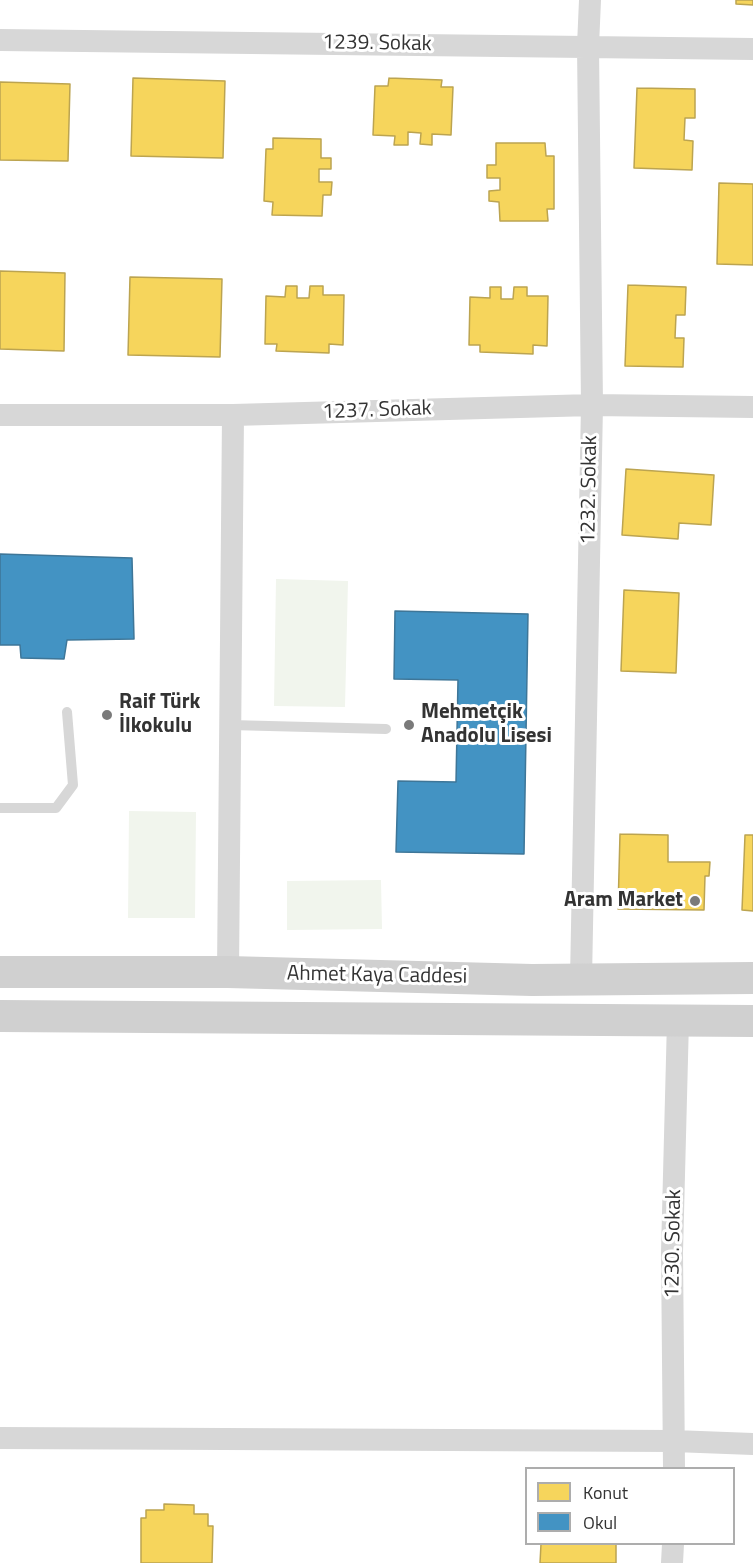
<!DOCTYPE html>
<html>
<head>
<meta charset="utf-8">
<style>
	body { margin:0 }
	#map { position:relative; width:753px; height:1563px; overflow:hidden; background:#fff; font-family:"Titillium Web",sans-serif }
	canvas { display:block }
	.legend { position:absolute; left:525px; top:1467px; width:210px; height:78px; box-sizing:border-box; background:#fff; border:2px solid #adadad; margin:0; padding:8px 10px; list-style:none; font-size:18px; color:#333 }
	.legend li { display:flex; align-items:center; gap:12px; height:30px }
	.legend b { width:30px; border:2px solid #adadad }
</style>
</head>
<body>
<div id="map">
<canvas width="753" height="1563"></canvas>
<ul class="legend">
<li><b style="height:16px;background:#f6d55c"></b>Konut</li>
<li><b style="height:16px;background:#4393c3"></b>Okul</li>
</ul>
</div>
<script>
const context = document.querySelector('canvas').getContext('2d');
context.lineJoin = 'round';
function fillPath(path, color) { context.fillStyle = color; context.fill(path, 'evenodd'); }
const poly = rows => new Path2D(rows.map(r => 'M' + r).join(''));
function trace(path, color, width, dash) { context.strokeStyle = color; context.lineWidth = width; context.lineCap = dash ? 'butt' : 'round'; context.setLineDash(dash || []); context.stroke(path); }
function label(font, color, halo, rows, align = 'center') {
  context.font = font + ' "Titillium Web",sans-serif'; context.lineWidth = 6; context.setLineDash([]); context.textBaseline = 'middle'; context.strokeStyle = halo; context.fillStyle = color; for (const [text, x, y, turn = 0] of rows) {
    context.save(); context.translate(x, y); context.rotate((+turn || 0) * Math.PI / 180); context.textAlign = isNaN(turn) ? turn : align; if (halo) context.strokeText(text, 0, 0); context.fillText(text, 0, 0); context.restore();
  }
}
fillPath(poly([
	[276,579,348,581,345,707,274,706],
	[129,811,196,812,195,918,128,918],
	[381,880,382,929,287,930,287,881]
]), '#f1f5ed');
const homes = poly([
	[736,0,753,0,753,5,736,4,736,0],
	[133,78,225,81,223,158,131,156,133,78],
	[389,78,442,80,441,87,453,87,451,135,432,134,432,145,420,144,421,133,408,132,408,145,394,145,395,136,373,135,375,86,388,86,389,78],
	[0,82,70,84,68,161,0,160,0,82],
	[637,88,695,89,695,118,685,118,684,140,693,141,692,170,634,168,637,88],
	[273,138,321,139,321,158,331,158,331,169,319,169,319,182,332,182,331,195,323,195,322,216,272,215,273,202,264,201,266,149,273,149,273,138],
	[496,143,545,143,546,156,554,156,554,209,547,209,548,221,500,221,499,202,489,201,489,191,500,190,500,178,487,178,487,165,496,165,496,143],
	[719,183,753,184,753,265,717,264,719,183],
	[0,271,65,273,64,351,0,349,0,271],
	[130,277,222,279,220,357,128,355,130,277],
	[628,285,686,287,685,315,676,315,675,338,684,338,683,367,625,366,628,285],
	[286,286,297,286,297,298,309,298,310,286,323,286,323,295,344,295,343,345,329,344,329,353,276,351,277,344,265,344,266,296,285,297,286,286],
	[490,287,501,287,501,299,513,299,514,287,527,287,527,296,548,296,547,346,533,345,533,354,480,352,480,345,469,345,470,297,490,298,490,287],
	[626,469,714,475,711,525,679,523,678,539,622,535,626,469],
	[624,590,679,593,676,673,621,671,624,590],
	[620,834,668,835,668,862,710,862,709,876,705,876,704,910,618,909,620,834],
	[745,835,753,835,753,911,742,910,745,835],
	[164,1504,194,1505,194,1514,208,1514,208,1526,213,1526,212,1563,141,1563,141,1518,146,1518,146,1510,164,1510,164,1504],
	[541,1544,616,1544,616,1563,540,1563,541,1544]
]);
fillPath(homes, '#f6d55c');
trace(homes, '#bca450', 1.5);
const schools = poly([
	[0,554,132,558,134,639,67,640,64,659,21,658,20,645,0,645,0,554],
	[395,611,528,614,524,854,396,852,398,781,456,782,458,680,394,679,395,611]
]);
fillPath(schools, '#4393c3');
trace(schools, '#3e7698', 1.5);
trace(poly([
	[230,725,386,729],
	[0,808,56,808,73,785,67,712]
]), '#d7d7d7', 10);
trace(poly([
	[0,40,753,49],
	[0,415,233,415,592,405,753,407],
	[228,972,233,415],
	[581,979,592,405,588,46,590,0],
	[0,1438,674,1441,753,1444],
	[674,1468,672,1252,678,1020],
	[672,1563,673,1544]
]), '#d7d7d7', 22);
trace(poly([
	[0,972,228,972,532,980,753,978],
	[0,1016,753,1021]
]), '#d0d0d0', 32);
for (const [x, y, r, color] of [
	[107,715,6,"#7a7a7a"],
	[409,725,6,"#7a7a7a"],
	[695,901,6,"#7a7a7a"]
]) { const dot = new Path2D(); dot.arc(x, y, r, 0, 2 * Math.PI); context.fillStyle = color; context.fill(dot); trace(dot, '#fff', 2); }
label('21px', '#333', '#fff', [
	["1239. Sokak",377,44,1],
	["1237. Sokak",377,411,-2],
	["1232. Sokak",590,490,-89],
	["Ahmet Kaya Caddesi",377,976,1],
	["1230. Sokak",674,1244,-89]
]);
label('bold 21px', '#333', '#fff', [
	["Raif Türk",119,703],
	["İlkokulu",119,727],
	["Mehmetçik",421,713],
	["Anadolu Lisesi",421,737],
	["Aram Market",683,901,"right"]
], 'left');
</script>
</body>
</html>
